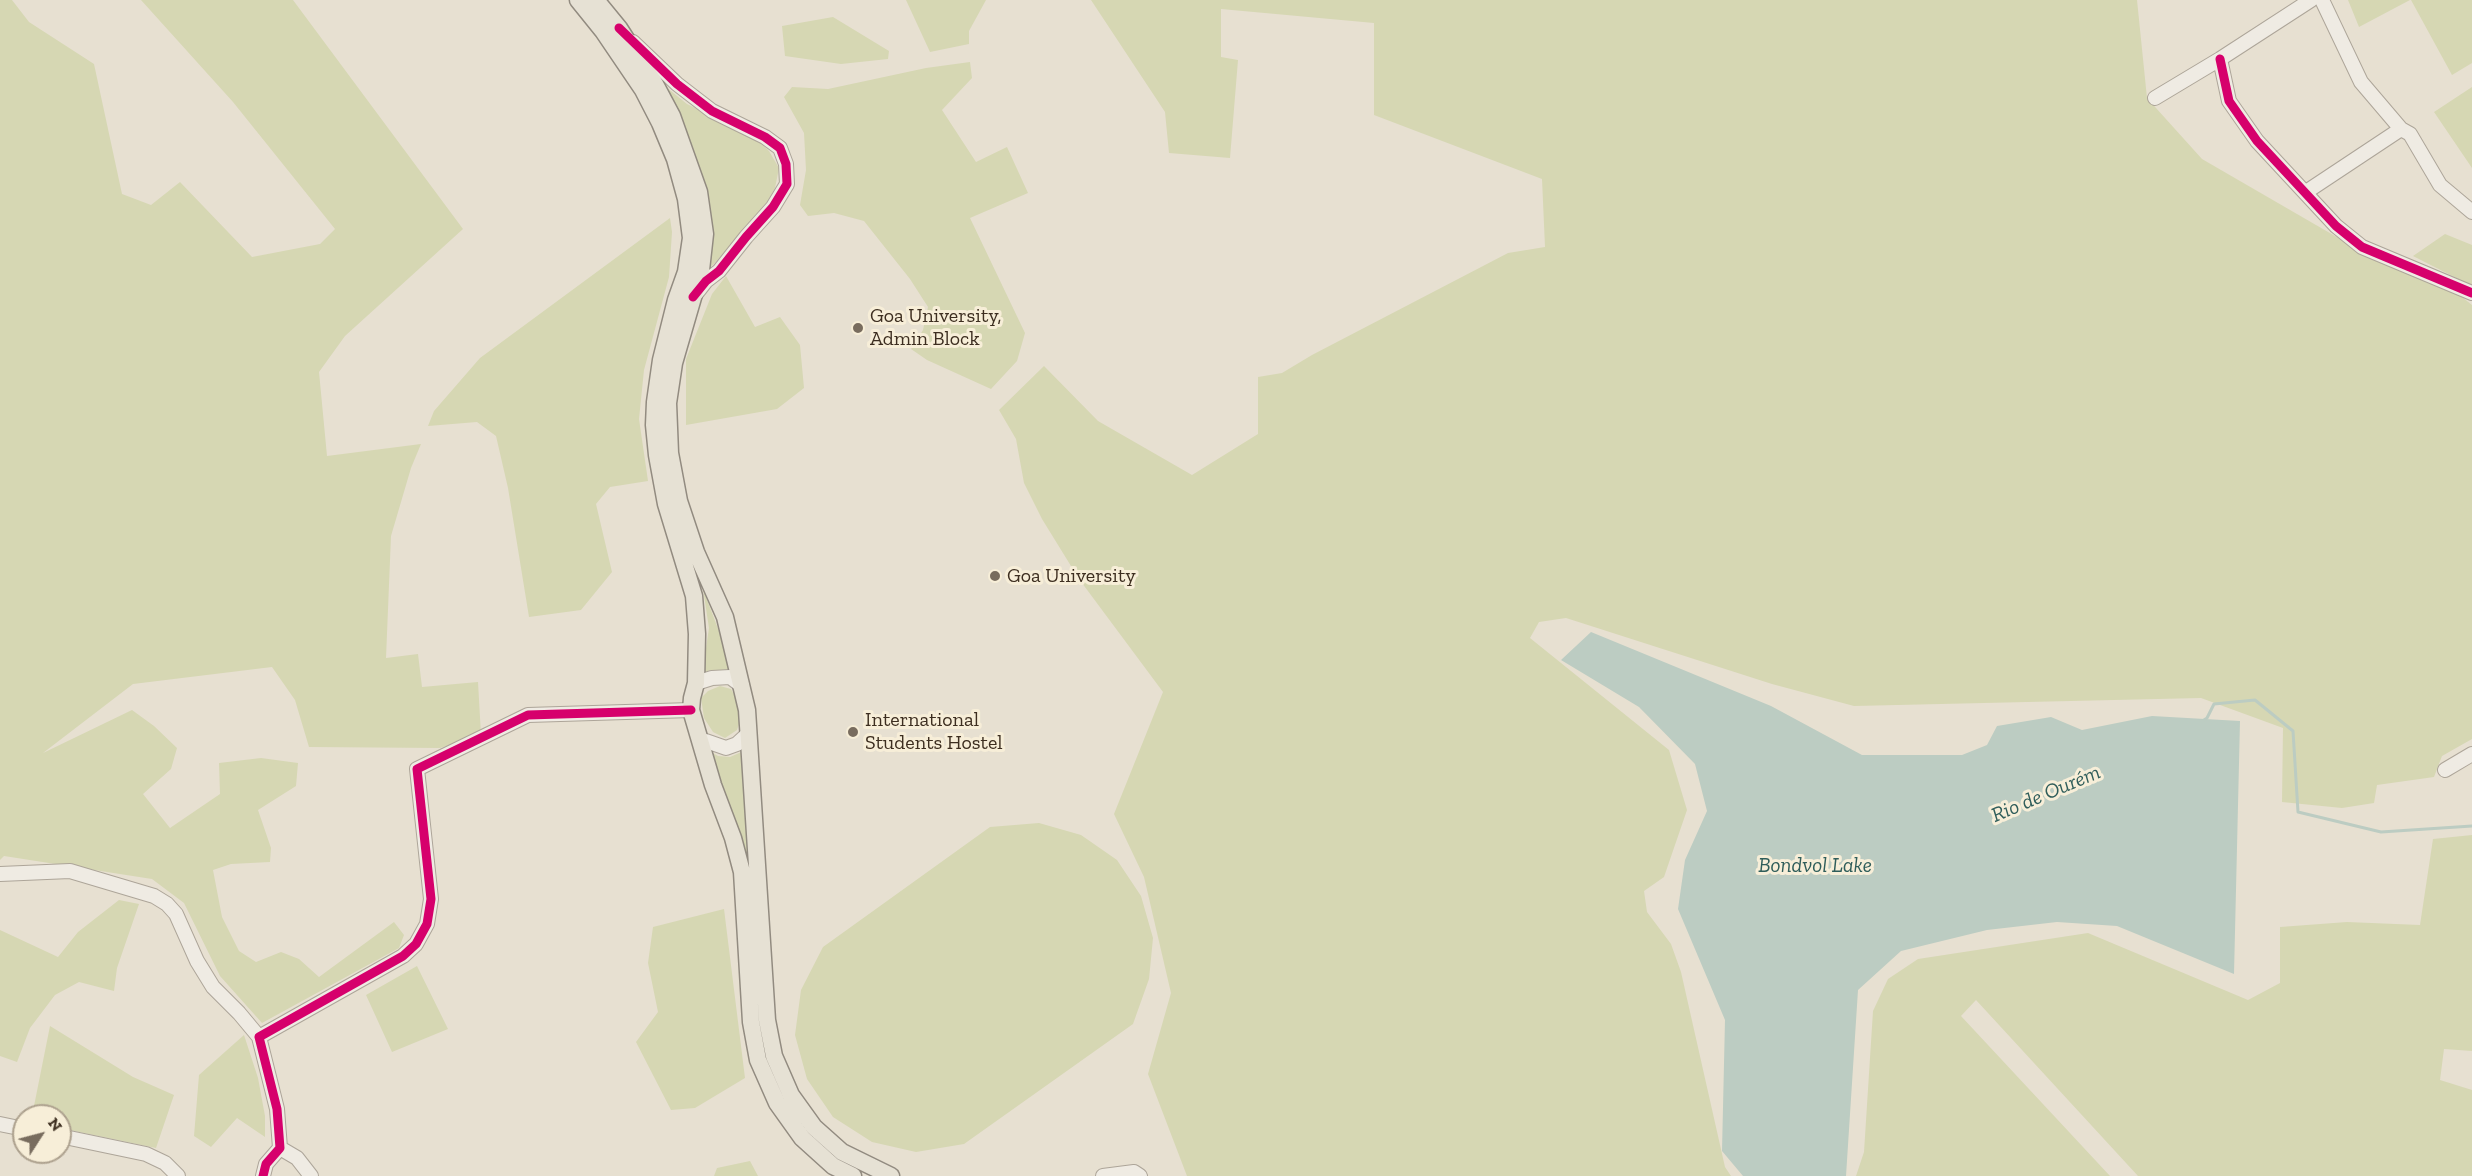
<!DOCTYPE html>
<html>
<head>
<meta charset="utf-8">
<style>
	body { margin:0 }
	#map { position:relative; width:2472px; height:1176px; overflow:hidden; background:#e7e0d1; font-family:"Zilla Slab",serif }
	canvas { display:block }
	.north { position:absolute; left:12px; top:1104px; width:60px; height:60px; box-sizing:border-box; background:#f7eed8; border:2px solid #ada18e; border-radius:50%; rotate:54deg; font-size:16px; font-weight:700; line-height:24px; text-align:center; color:#3d2e20 }
	.north::after { content:''; display:block; margin:auto; width:21px; height:27px; background:#786c5e; clip-path:polygon(50% 0,100% 100%,50% 72%,0 100%) }
</style>
</head>
<body>
<div id="map">
<canvas width="2472" height="1176"></canvas>
<div class="north">N</div>
</div>
<script>
const context = document.querySelector('canvas').getContext('2d');
context.lineJoin = 'round';
function fillPath(path, color) { context.fillStyle = color; context.fill(path, 'evenodd'); }
const poly = rows => new Path2D(rows.map(r => 'M' + r).join(''));
function trace(path, color, width, dash) { context.strokeStyle = color; context.lineWidth = width; context.lineCap = dash ? 'butt' : 'round'; context.setLineDash(dash || []); context.stroke(path); }
function label(font, color, halo, rows, align = 'center') {
  context.font = font + ' "Zilla Slab",serif'; context.lineWidth = 6; context.setLineDash([]); context.textBaseline = 'middle'; context.strokeStyle = halo; context.fillStyle = color; for (const [text, x, y, turn = 0] of rows) {
    context.save(); context.translate(x, y); context.rotate((+turn || 0) * Math.PI / 180); context.textAlign = isNaN(turn) ? turn : align; if (halo) context.strokeText(text, 0, 0); context.fillText(text, 0, 0); context.restore();
  }
}
fillPath(poly([
	[0,0,12,0,29,22,94,64,122,194,151,205,180,182,252,257,320,244,335,229,233,102,141,0,293,0,463,229,345,336,319,372,327,456,421,444,411,468,391,536,386,658,418,654,422,687,478,682,481,735,440,748,309,747,295,700,272,667,133,684,43,753,132,710,154,726,177,748,171,769,143,794,170,828,220,794,219,763,261,758,298,763,296,786,258,810,271,848,270,862,231,864,213,870,222,917,239,951,256,962,281,952,299,959,319,977,394,922,404,935,399,948,262,1023,220,976,184,903,152,879,4,856,0,860],
	[906,0,986,0,969,31,969,44,930,52],
	[1091,0,2137,0,2147,98,2202,159,2335,236,2457,293,2472,305,2472,739,2442,756,2434,777,2377,785,2374,803,2342,808,2282,802,2283,728,2201,698,1854,706,1772,684,1566,618,1539,622,1530,638,1669,750,1687,810,1664,877,1644,891,1647,912,1671,944,1681,972,1725,1167,1731,1176,1187,1176,1148,1074,1171,993,1144,877,1114,814,1163,692,1079,579,1042,519,1024,483,1016,439,999,410,1044,366,1098,421,1192,475,1258,434,1258,377,1282,373,1312,355,1508,253,1545,247,1542,179,1374,115,1374,23,1221,9,1221,57,1238,60,1230,158,1169,153,1165,112],
	[2348,0,2410,0,2359,27],
	[2411,0,2472,0,2472,63,2452,75],
	[833,17,889,51,888,59,841,64,785,56,782,26],
	[970,62,972,78,942,110,976,162,1007,147,1028,193,970,218,1025,333,1017,361,991,389,927,360,911,349,923,330,928,307,910,279,864,221,834,213,808,216,800,205,806,170,804,133,784,97,792,87,828,89,926,68],
	[666,87,687,104,754,136,769,151,779,168,775,188,763,209,703,276,710,211,693,147],
	[2472,87,2472,168,2434,112],
	[670,218,672,232,669,277,644,370,639,419,648,481,610,487,596,504,612,572,581,610,529,617,508,488,496,436,477,422,428,426,434,411,480,358],
	[2445,234,2472,245,2472,286,2413,256],
	[726,276,755,327,780,317,800,345,804,388,777,409,686,425,686,359,712,294],
	[703,589,720,634,730,674,710,670,702,674,709,628],
	[720,686,731,689,737,700,740,721,737,730,725,738,713,732,704,718,701,698,708,691],
	[708,750,718,756,730,757,746,750,749,894],
	[1039,823,1081,835,1117,860,1141,896,1153,938,1149,979,1133,1024,964,1144,916,1152,872,1142,833,1117,807,1079,795,1035,801,990,823,947,990,827],
	[2472,835,2472,1051,2444,1049,2440,1080,2472,1090,2472,1176,2138,1176,1976,1000,1961,1016,2110,1176,1856,1176,1864,1152,1873,1011,1888,979,1918,959,2088,933,2248,1000,2280,983,2280,927,2347,922,2420,925,2433,839],
	[119,900,139,904,117,968,114,991,79,982,55,995,30,1028,17,1062,0,1056,0,930,58,957,78,932],
	[724,909,745,1078,695,1108,671,1110,636,1042,658,1012,648,963,653,927],
	[417,966,448,1029,392,1052,366,995],
	[50,1026,133,1077,174,1095,156,1148,60,1128,60,1116,32,1116],
	[244,1035,258,1078,265,1116,265,1137,237,1118,211,1147,194,1136,199,1075],
	[750,1161,758,1176,714,1176,717,1168]
]), '#d6d7b3');
fillPath(poly([
	[1591,632,1771,706,1862,755,1962,755,1987,745,1997,726,2051,717,2082,730,2152,716,2240,721,2234,974,2117,926,2057,922,1987,930,1901,951,1858,990,1846,1176,1743,1176,1722,1151,1725,1020,1678,909,1685,860,1707,811,1695,764,1639,707,1561,660]
]), '#bcccc2');
trace(poly([
	[2204,720,2207,718,2214,704,2255,700,2293,731,2298,812,2381,832,2472,826]
]), '#bcccc2', 3);
const minor = poly([
	[2322,0,2361,82,2401,129,2410,134,2440,185,2472,212],
	[633,42,677,84,712,111,765,137,780,148,786,164,787,184,773,207,746,237,719,271,706,281,695,295],
	[2220,59,2229,101,2257,141,2336,226,2362,247,2472,293],
	[2155,98,2220,59,2311,0],
	[2306,192,2401,129],
	[696,683,712,678,730,677,742,686],
	[706,741,726,748,737,744,749,733],
	[2445,770,2472,754],
	[0,874,70,871,154,896,167,904,176,914,197,961,213,987,239,1013,259,1037],
	[0,1124,24,1129],
	[60,1136,146,1154,165,1163,178,1176],
	[280,1148,297,1158,311,1176],
	[263,1176,266,1164,280,1148,277,1109,259,1037,403,956,416,944,427,924,431,899,417,769,528,715,691,710],
	[1103,1176,1134,1172,1140,1176]
]);
const major = poly([
	[578,0,603,31,643,90,660,123,675,159,686,199,691,238,686,272,676,300,661,360,655,402,654,425,657,455,666,504,694,596,697,634,696,683,692,698,691,710,713,785,733,838,742,872,751,1022,758,1060,777,1103,802,1138,833,1166,853,1176],
	[596,0,619,28,655,84,672,116,699,192,705,234,701,270,674,363,668,403,670,453,679,501,696,552,725,617,747,710,767,1020,774,1056,791,1095,814,1127,842,1152,891,1176]
]);
trace(minor, '#ada599', 16);
trace(major, '#928b80', 19);
trace(minor, '#efebe3', 14);
trace(major, '#e6e1d4', 16);
trace(poly([
	[619,28,677,84,712,111,765,137,780,148,786,164,787,184,773,207,746,237,719,271,706,281,693,297],
	[2220,59,2229,101,2257,141,2336,226,2362,247,2472,293],
	[263,1176,266,1164,280,1148,277,1109,259,1037,403,956,416,944,427,924,431,899,417,769,528,715,691,710]
]), '#d6006c', 9);
for (const [x, y, r, color] of [
	[858,328,6,"#786c5e"],
	[995,576,6,"#786c5e"],
	[853,732,6,"#786c5e"]
]) { const dot = new Path2D(); dot.arc(x, y, r, 0, 2 * Math.PI); context.fillStyle = color; context.fill(dot); trace(dot, '#f7eed8', 2); }
label('20px', '#3d2e20', '#f7eed8', [
	["Goa University,",870,316],
	["Admin Block",870,339],
	["Goa University",1007,576],
	["International",865,720],
	["Students Hostel",865,743]
], 'left');
label('italic 21px', '#2f5d5a', '#f7eed8', [
	["Rio de Ourém",2046,794,-23],
	["Bondvol Lake",1815,866]
]);
</script>
</body>
</html>
